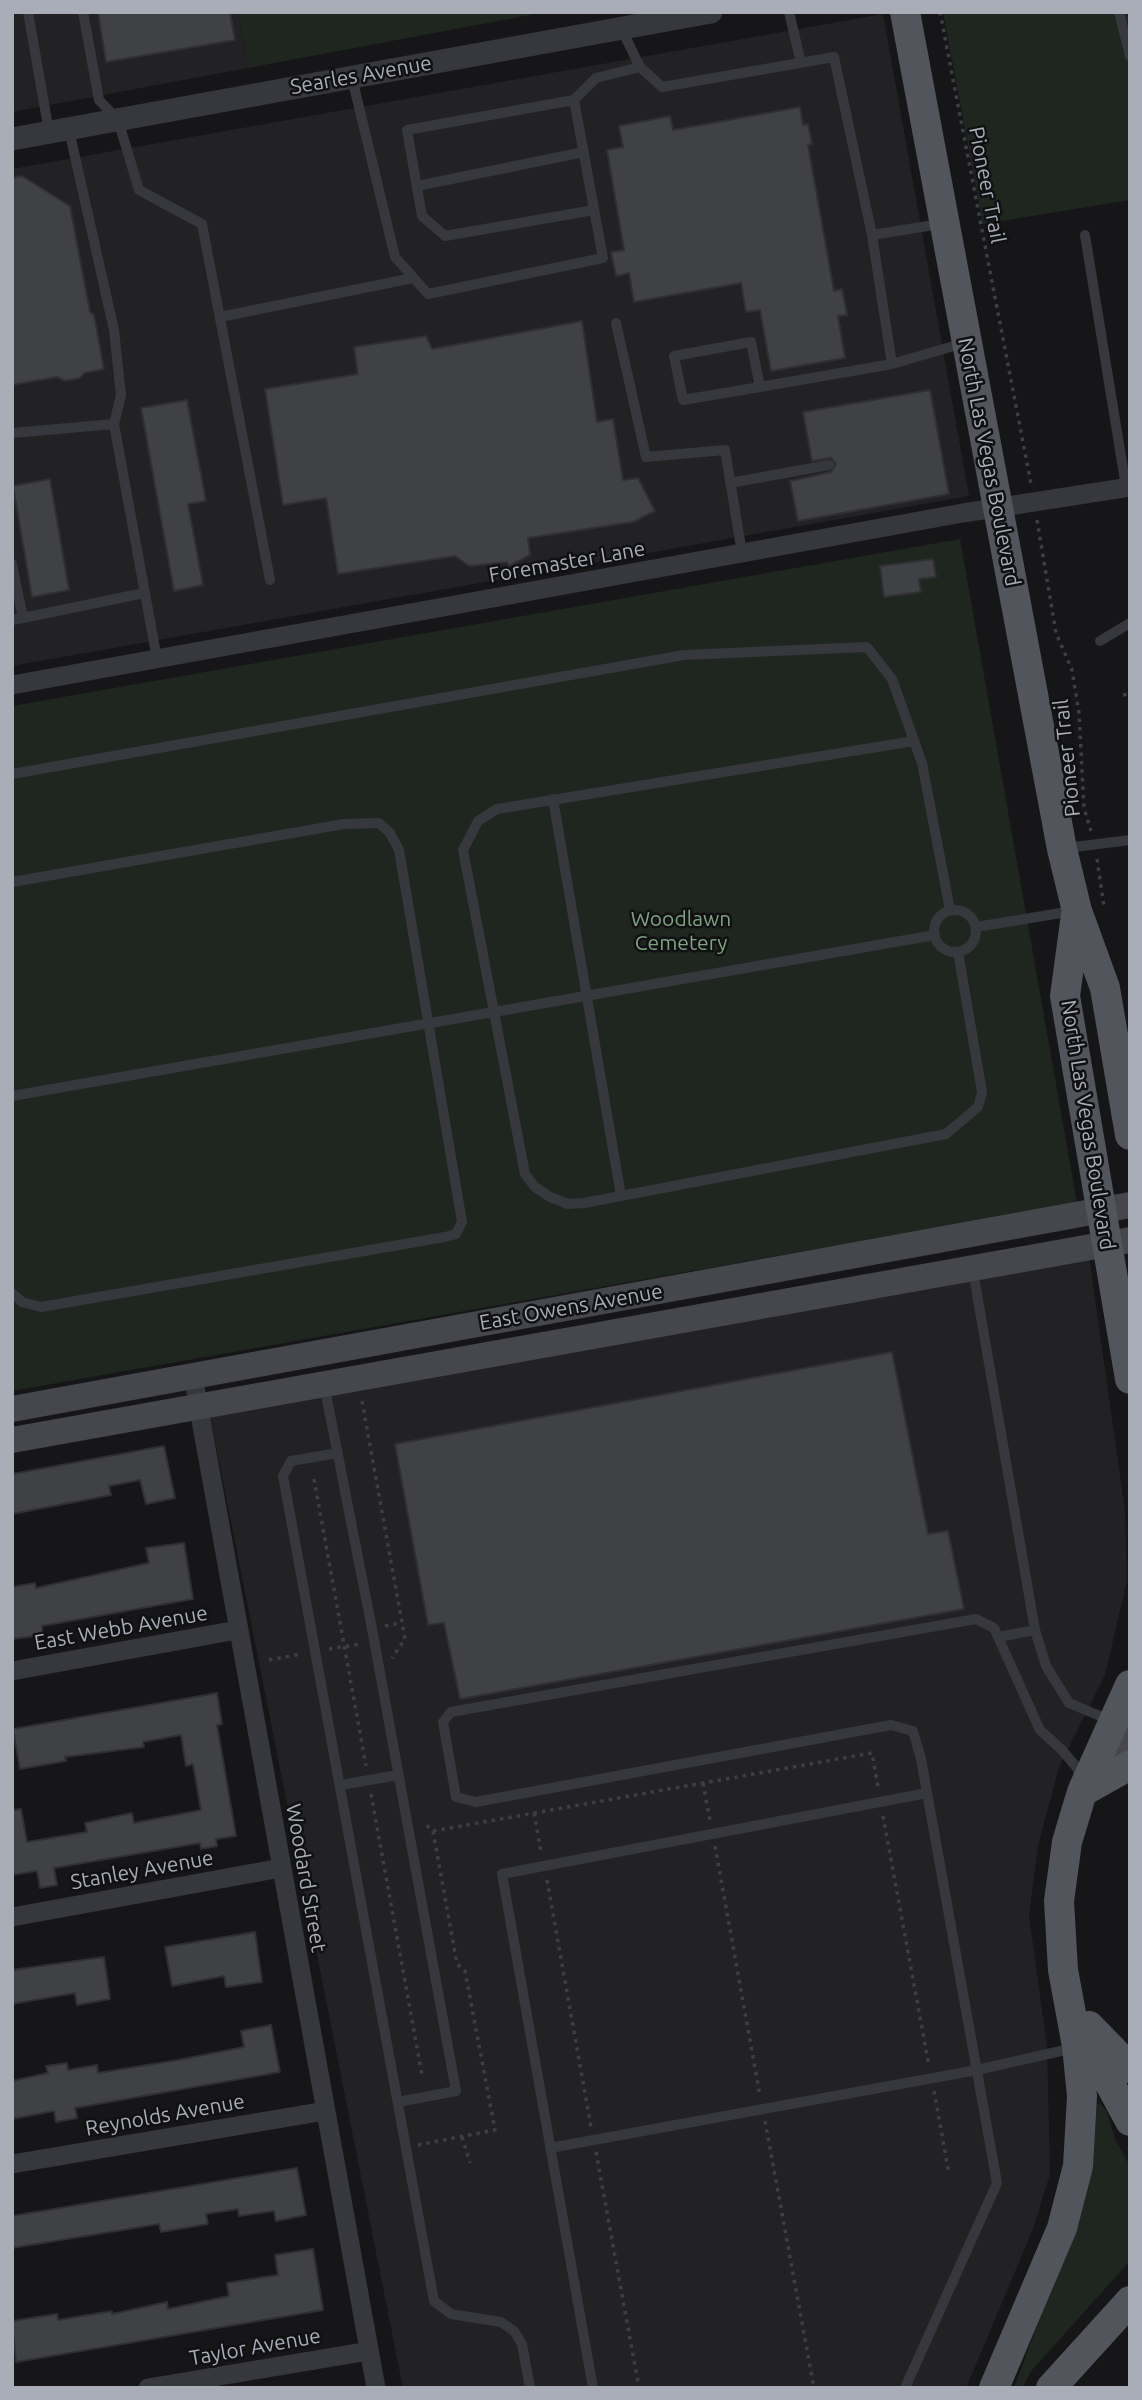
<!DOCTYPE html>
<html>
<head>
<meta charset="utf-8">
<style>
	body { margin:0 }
	#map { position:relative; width:1142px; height:2400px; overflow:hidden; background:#161618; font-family:Ubuntu,sans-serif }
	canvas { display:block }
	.frame { position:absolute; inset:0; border:14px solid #a8adb8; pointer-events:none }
</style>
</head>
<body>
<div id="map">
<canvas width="1142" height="2400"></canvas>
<div class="frame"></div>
</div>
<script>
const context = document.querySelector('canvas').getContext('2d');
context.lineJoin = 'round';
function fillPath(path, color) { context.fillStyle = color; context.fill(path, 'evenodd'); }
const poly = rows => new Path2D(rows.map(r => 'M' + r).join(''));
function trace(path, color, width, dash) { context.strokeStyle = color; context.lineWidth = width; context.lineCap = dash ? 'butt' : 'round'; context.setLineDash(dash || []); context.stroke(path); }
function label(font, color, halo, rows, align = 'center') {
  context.font = font + ' Ubuntu,sans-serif'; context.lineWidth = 5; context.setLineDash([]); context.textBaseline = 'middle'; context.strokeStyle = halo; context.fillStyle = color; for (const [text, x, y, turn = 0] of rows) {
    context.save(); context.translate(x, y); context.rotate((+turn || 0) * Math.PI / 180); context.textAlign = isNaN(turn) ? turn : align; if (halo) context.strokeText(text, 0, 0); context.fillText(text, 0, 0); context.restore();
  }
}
fillPath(poly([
	[12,12,238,12,248,68,12,112],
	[883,14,969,496,12,666,12,169],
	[1089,1256,1125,1511,1127,1580,1105,1675,1059,1767,1038,1846,1029,1916,1047,2046,1050,2174,1033,2229,966,2388,403,2388,210,1416]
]), '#222225');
fillPath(poly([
	[238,12,546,12,248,68],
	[943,12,1130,12,1130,200,983,224],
	[960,539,1077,1203,12,1391,12,706],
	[1100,2103,1107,2112,1115,2139,1130,2166,1130,2261,1032,2370,1022,2388,1014,2388,1057,2272,1093,2106]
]), '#1e261f');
const building = poly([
	[98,12,230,12,235,40,106,62,98,12],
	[800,107,803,125,808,124,812,144,808,145,834,291,842,289,847,315,838,316,845,358,771,371,760,310,746,312,741,283,634,302,629,273,616,276,611,252,624,250,607,150,623,147,619,126,670,116,673,130,800,107],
	[22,176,70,206,90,312,94,315,104,369,84,373,80,378,65,381,57,377,12,385,12,178,22,176],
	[582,321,597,422,613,419,623,480,638,478,655,511,633,522,528,538,530,555,509,566,507,562,469,566,455,556,338,574,326,498,283,505,265,389,358,374,354,347,426,336,432,349,582,321],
	[930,390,949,494,798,521,790,481,831,472,836,464,831,458,812,461,803,412,930,390],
	[187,400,206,501,188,504,203,585,174,591,141,408,187,400],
	[50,479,69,590,32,597,13,486,50,479],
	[933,559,936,577,919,579,921,592,884,597,880,566,933,559],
	[892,1352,928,1534,948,1531,964,1609,460,1699,444,1623,428,1625,395,1444,892,1352],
	[164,1446,175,1498,146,1504,140,1480,109,1486,111,1495,12,1514,12,1474,164,1446],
	[184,1543,193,1599,42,1626,43,1635,12,1639,12,1587,35,1583,36,1588,149,1563,146,1548,184,1543],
	[217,1693,222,1724,217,1725,236,1836,216,1839,217,1846,201,1849,200,1843,54,1868,57,1885,40,1888,37,1871,12,1875,12,1810,21,1809,27,1842,87,1832,85,1823,132,1813,134,1823,201,1810,193,1764,186,1766,181,1735,143,1742,144,1747,65,1757,66,1761,20,1769,13,1729,217,1693],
	[255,1932,262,1982,226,1987,224,1976,172,1986,165,1947,255,1932],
	[104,1957,110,1999,77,2005,75,1993,12,2004,12,1970,104,1957],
	[271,2025,280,2072,75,2108,77,2118,56,2122,54,2111,12,2119,12,2081,48,2073,46,2066,67,2063,68,2070,97,2065,98,2073,178,2060,244,2047,241,2031,271,2025],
	[297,2168,306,2215,276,2221,274,2211,239,2216,238,2209,206,2214,208,2224,161,2232,159,2224,12,2248,12,2216,297,2168],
	[313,2249,323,2310,16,2362,12,2321,57,2314,58,2320,112,2311,112,2314,167,2302,168,2309,229,2296,227,2283,278,2275,275,2255,313,2249]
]);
fillPath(building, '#404145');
trace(building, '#303034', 2);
trace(poly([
	[940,12,1031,484],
	[1037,520,1056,633,1072,670,1079,713,1084,808,1091,831],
	[1123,695,1130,694],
	[1097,859,1104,907],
	[362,1401,405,1639,392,1658],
	[314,1479,366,1766],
	[385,1626,401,1623],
	[329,1649,360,1644],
	[269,1660,301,1654],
	[703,1783,710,1821],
	[371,1794,422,2075],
	[534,1813,541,1852],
	[883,1816,929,2066],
	[433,1831,872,1753,878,1787],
	[715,1846,760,2096],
	[547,1880,591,2127],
	[934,2091,949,2174],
	[765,2121,814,2388],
	[462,2137,470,2163],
	[418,2145,495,2130,465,1971,457,1964,433,1831,424,1823],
	[596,2152,639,2388]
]), '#3d3f44', 3.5, [3.5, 5]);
trace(poly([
	[28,12,49,132],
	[83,12,99,100,118,120,139,190,202,224,270,580],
	[789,12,801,63],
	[1119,12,1130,56],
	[621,28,640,67,662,87,834,57,872,235],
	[352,78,395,257,428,294,603,258,574,100,407,130,422,216,445,236,594,210],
	[574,100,596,78,640,67],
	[69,130,114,330,121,395,114,424],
	[417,186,584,152],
	[1085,235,1126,487],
	[220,317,413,278],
	[616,323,646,457,725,450,742,553],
	[892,364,872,235,940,224],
	[760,387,751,342,674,356,683,400,760,387,892,364,964,343],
	[12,433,114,424,157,659],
	[730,483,829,465],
	[12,564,23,618,144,593],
	[12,620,23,618],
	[1100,641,1130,623],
	[914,741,497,809,478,821,463,850,525,1174,535,1187,550,1197,568,1204,584,1203,946,1134,978,1107,982,1092,958,952],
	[12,774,684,655,867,647,892,679,922,763,950,910],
	[553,799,621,1196],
	[1066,848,1130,840],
	[12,882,344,824,379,823,390,833,399,850,462,1222,456,1234,445,1237,41,1307,22,1302,12,1293],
	'934 931a21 21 0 1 1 42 0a21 21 0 1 1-42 0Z',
	[976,927,1073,911],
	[12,1096,935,935],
	[973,1271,1035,1630,1046,1666,1069,1703,1112,1721],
	[324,1384,373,1634,456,2091,398,2102],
	[338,1453,291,1461,283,1476,434,2301,451,2314,501,2322,514,2331,522,2344,530,2388],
	[999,1637,1035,1630],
	[341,1785,398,1775],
	[550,2148,977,2070,1074,2048],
	[593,2388,502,1874,927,1793],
	[905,2388,997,2183,921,1759,913,1731,891,1725,476,1802,456,1797,443,1722,451,1712,976,1619,994,1628,1040,1730,1062,1750,1078,1769,1079,1778]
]), '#37383d', 10);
trace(poly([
	[12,685,963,513,1130,487],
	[193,1376,376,2388],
	[12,1671,237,1630],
	[12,1917,281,1868],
	[12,2164,325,2111],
	[148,2388,369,2351]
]), '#37383d', 19);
trace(poly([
	[12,139,711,12]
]), '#37383d', 23);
trace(poly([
	[12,1409,1130,1205],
	[12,1440,1130,1240],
	[1094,1777,1130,1736]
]), '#45474d', 26);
trace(poly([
	[905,12,1062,849,1077,911,1105,988,1130,1135],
	[1076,915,1065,996,1130,1379],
	[1082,1792,1130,1765],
	[1089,2026,1130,2068],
	[1082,2032,1130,2121],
	[994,2388,1062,2228,1078,2166,1082,2096,1077,2046,1063,1970,1059,1901,1067,1842,1082,1792,1130,1685],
	[1051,2388,1130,2301]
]), '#53555c', 30);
label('21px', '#a8adb8', '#111113', [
	["Searles Avenue",361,75,-10],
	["Pioneer Trail",987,185,79],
	["North Las Vegas Boulevard",989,462,79],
	["Foremaster Lane",567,562,-10],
	["Pioneer Trail",1067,758,-96],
	["North Las Vegas Boulevard",1088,1125,81],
	["East Owens Avenue",571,1307,-10],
	["East Webb Avenue",121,1628,-10],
	["Stanley Avenue",142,1870,-10],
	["Woodard Street",306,1878,80],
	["Reynolds Avenue",165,2115,-10],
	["Taylor Avenue",255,2347,-10]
]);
label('21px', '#7fa381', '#111113', [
	["Woodlawn",681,919],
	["Cemetery",681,943]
]);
</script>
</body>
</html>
